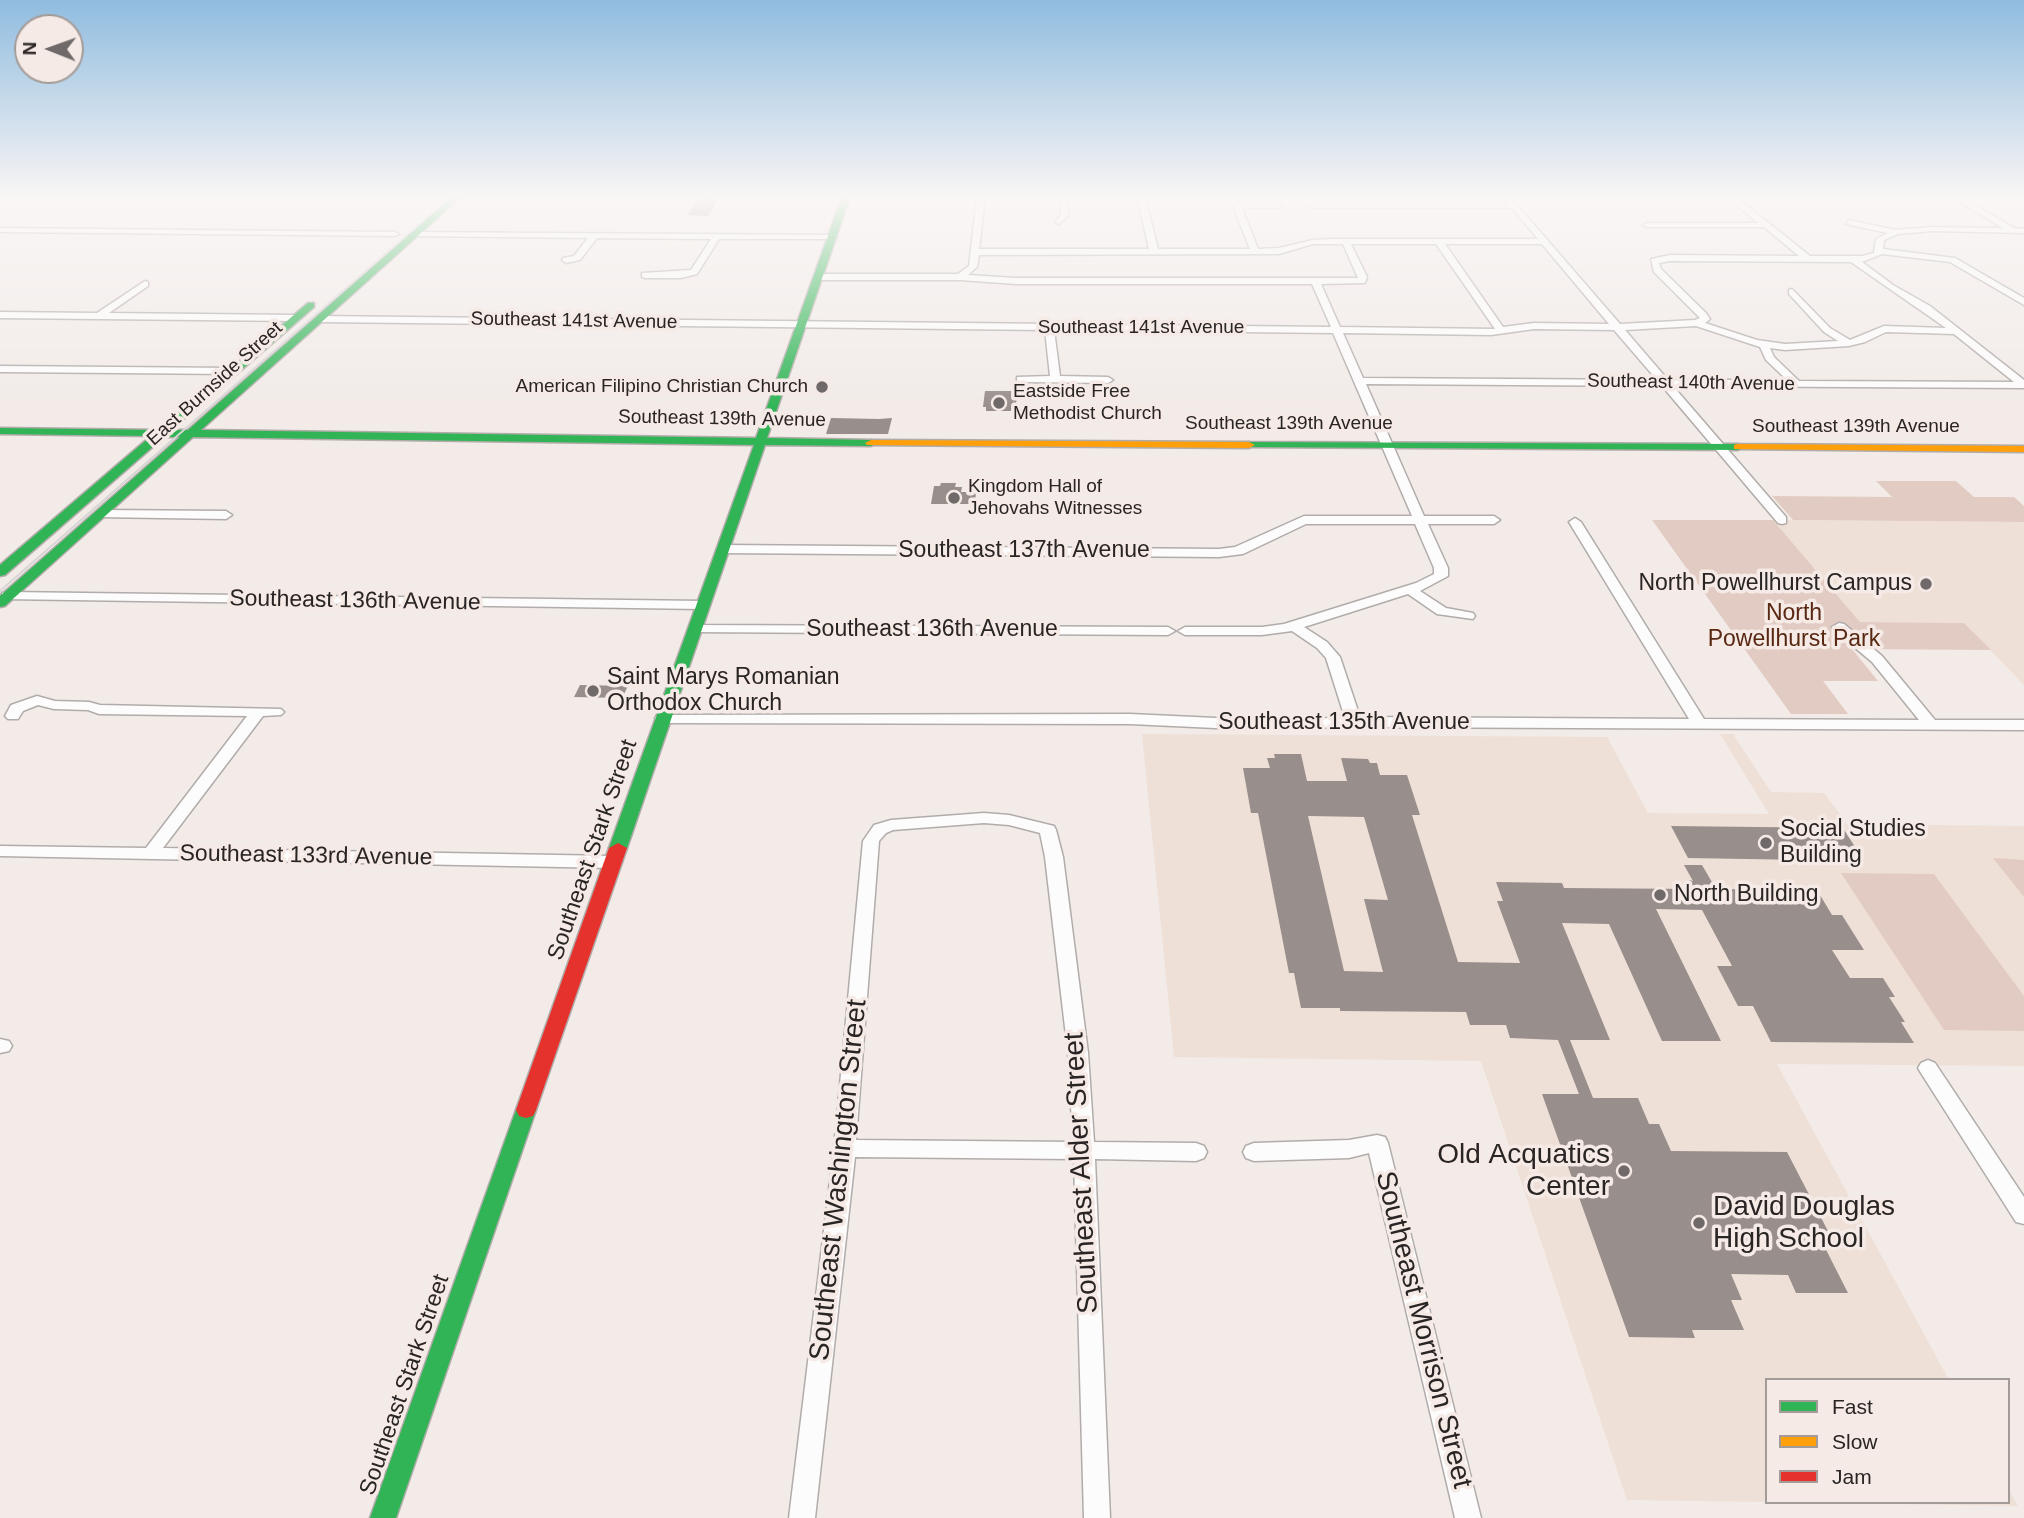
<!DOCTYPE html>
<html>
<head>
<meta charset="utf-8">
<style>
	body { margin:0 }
	#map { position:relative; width:2024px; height:1518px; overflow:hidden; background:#f2ebe8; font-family:Arial,sans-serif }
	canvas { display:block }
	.legend { position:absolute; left:1765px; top:1378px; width:245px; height:126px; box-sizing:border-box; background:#f5eae5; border:2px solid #a39b98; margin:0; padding:9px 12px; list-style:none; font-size:21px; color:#292524 }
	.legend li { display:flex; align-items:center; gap:14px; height:35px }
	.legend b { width:35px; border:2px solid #a39b98 }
	.north { position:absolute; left:14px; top:14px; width:70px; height:70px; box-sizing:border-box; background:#f5eae5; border:2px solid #a39b98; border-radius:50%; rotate:271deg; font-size:19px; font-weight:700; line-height:28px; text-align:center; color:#292524 }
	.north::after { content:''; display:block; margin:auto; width:24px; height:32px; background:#6f6a69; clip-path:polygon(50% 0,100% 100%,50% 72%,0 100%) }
</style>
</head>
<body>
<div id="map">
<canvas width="2024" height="1518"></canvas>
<ul class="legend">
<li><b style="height:9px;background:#30b455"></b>Fast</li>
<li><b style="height:9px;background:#ff9f0a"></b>Slow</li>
<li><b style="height:9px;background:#e5322d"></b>Jam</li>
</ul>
<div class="north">N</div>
</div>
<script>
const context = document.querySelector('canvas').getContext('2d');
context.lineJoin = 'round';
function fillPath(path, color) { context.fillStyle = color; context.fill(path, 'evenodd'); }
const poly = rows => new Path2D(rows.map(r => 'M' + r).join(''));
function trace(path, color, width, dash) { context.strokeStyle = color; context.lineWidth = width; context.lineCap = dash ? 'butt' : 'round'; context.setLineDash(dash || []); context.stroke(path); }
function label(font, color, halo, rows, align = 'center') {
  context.font = font + ' Arial,sans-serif'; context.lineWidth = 7; context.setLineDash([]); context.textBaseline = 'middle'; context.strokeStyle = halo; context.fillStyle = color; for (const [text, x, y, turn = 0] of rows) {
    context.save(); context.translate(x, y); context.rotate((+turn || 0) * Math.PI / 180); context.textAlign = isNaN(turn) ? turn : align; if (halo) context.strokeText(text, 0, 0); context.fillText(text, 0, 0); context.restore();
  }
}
fillPath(poly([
	[1773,520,2024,522,2024,685,1964,623,1860,622],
	[1142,734,1607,737,1648,813,1769,814,1720,734,1733,734,1771,792,1824,793,1847,824,2024,826,2024,1066,1777,1064,1949,1380,1767,1380,1767,1502,1627,1500,1481,1061,1174,1057],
	[2008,1489,2018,1506,1767,1502,2008,1502]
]), '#efe0d7');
fillPath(poly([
	[1876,481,1956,481,1974,497,2014,497,2024,506,2024,522,1793,520,1772,496,1892,497],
	[1652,520,1773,520,1860,622,1964,623,1991,650,1852,649,1878,681,1823,681,1848,714,1791,714],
	[1993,858,2024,860,2024,897],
	[1841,873,1934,874,2024,996,2024,1031,1944,1030]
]), '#e2cbc2');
fillPath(poly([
	[720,197,708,216,687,215,698,198],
	[985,391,1017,391,1016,408,1012,408,1012,411,986,411,986,407,983,407],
	[831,418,879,419,892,418,888,434,826,434],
	[941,483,956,483,955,487,962,487,961,492,976,492,975,504,931,504,934,486,940,486],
	[580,685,628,686,622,698,574,697],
	[1274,754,1301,754,1307,781,1347,781,1341,758,1368,759,1370,763,1377,763,1380,775,1407,775,1420,815,1412,815,1458,962,1520,963,1497,901,1503,901,1496,882,1562,883,1564,888,1693,889,1689,880,1693,881,1684,865,1702,865,1716,889,1817,890,1832,915,1842,915,1864,950,1832,950,1850,978,1883,978,1895,997,1889,997,1905,1022,1901,1022,1914,1043,1771,1042,1753,1006,1738,1006,1717,966,1732,966,1702,910,1656,909,1721,1041,1662,1041,1609,924,1562,923,1610,1040,1570,1040,1593,1098,1638,1098,1649,1124,1659,1124,1671,1151,1787,1152,1829,1233,1817,1232,1848,1293,1796,1293,1788,1275,1731,1274,1742,1300,1731,1300,1744,1330,1692,1330,1695,1338,1629,1337,1542,1094,1579,1094,1558,1040,1510,1038,1506,1025,1470,1025,1466,1012,1340,1011,1340,1008,1301,1008,1294,973,1289,973,1258,813,1251,813,1243,768,1270,768,1267,758,1275,758],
	[1308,816,1364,817,1388,900,1364,899,1383,972,1344,971],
	[1671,826,1843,828,1864,861,1688,858]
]), '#988e8b');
const street = poly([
	[977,197,985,197,979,249,1149,249,1137,197,1145,197,1158,249,1250,249,1233,206,1237,204,1278,204,1282,206,1278,208,1242,208,1258,249,1279,248,1313,240,1331,239,1538,239,1512,208,1313,208,1309,206,1313,204,1508,204,1502,197,1510,197,1620,324,1695,320,1700,318,1654,272,1651,259,1670,255,1799,256,1764,227,1647,227,1643,225,1647,223,1758,223,1727,197,1736,197,1810,256,1862,256,1874,253,1876,239,1888,233,1846,224,1849,220,1896,230,1932,227,2003,228,1952,197,1962,197,2014,228,2024,229,2024,233,1932,231,1898,234,1884,240,1883,249,1955,258,2024,298,2024,305,1950,262,1882,254,1862,262,1893,285,1930,306,2024,380,2024,388,1673,386,1786,517,1786,523,1782,524,1778,523,1662,386,1366,384,1424,516,1494,516,1500,520,1494,524,1428,524,1448,568,1448,576,1420,591,1446,608,1473,613,1475,616,1473,619,1437,614,1408,594,1304,627,1327,642,1340,657,1360,717,1689,719,1569,522,1575,518,1581,522,1704,719,1919,720,1872,662,1834,630,1832,627,1839,623,1844,624,1882,656,1935,720,2024,720,2024,730,1354,727,1237,729,1130,724,663,723,658,721,655,718,658,715,1130,714,1237,719,1345,718,1326,658,1317,648,1292,631,1262,635,1185,635,1178,631,1185,627,1262,627,1284,624,1416,583,1434,574,1434,568,1415,524,1306,524,1243,554,1219,557,723,553,717,549,723,545,1219,549,1235,547,1304,516,1412,516,1333,333,1054,330,1060,376,1108,377,1113,380,1108,383,1021,382,1017,381,1017,377,1050,376,1045,330,319,322,314,319,319,316,1331,327,1312,284,1016,284,960,280,819,280,815,277,819,274,958,274,969,266,977,197],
	[1313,244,1343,244,1358,278,1016,278,968,275,977,267,979,255,1279,254,1313,244],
	[1351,244,1436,244,1495,329,1340,327,1321,284,1365,283,1367,277,1351,244],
	[1445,244,1542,244,1609,324,1534,323,1503,327,1445,244],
	[1670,261,1851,262,1946,328,1884,326,1850,340,1830,328,1792,289,1789,290,1789,294,1824,332,1838,341,1785,344,1757,340,1705,323,1710,319,1706,313,1661,269,1659,263,1670,261],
	[1696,326,1760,347,1766,360,1787,380,1668,380,1625,330,1696,326],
	[1534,329,1614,330,1657,380,1363,378,1343,333,1491,335,1534,329],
	[1886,332,1954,334,2014,382,1799,381,1774,357,1770,348,1785,350,1849,346,1865,342,1886,332],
	[1059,197,1067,197,1069,215,1059,224,1055,222,1061,215,1059,197],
	[0,228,395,232,399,234,395,236,0,232,0,228],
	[416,232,833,235,837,237,833,239,719,239,697,274,681,278,645,278,642,277,642,273,691,270,711,239,597,238,580,260,566,263,562,260,563,258,574,256,588,238,413,236,412,234,416,232],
	[145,281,148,282,148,286,109,313,296,315,301,318,296,321,0,318,0,312,97,313,145,281],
	[0,366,233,368,238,371,233,374,0,372,0,366],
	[101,510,226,511,232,515,226,519,97,517,95,514,101,510],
	[7,592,703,601,710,605,703,609,2,599,2,593,7,592],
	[695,625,1168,627,1175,631,1168,635,690,632,688,629,690,626,695,625],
	[37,696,55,701,89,702,100,705,281,709,284,712,281,715,263,716,163,848,613,856,622,862,613,868,0,856,0,846,146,848,247,716,99,714,88,710,54,709,38,705,23,711,18,719,8,719,5,716,11,705,37,696],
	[984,813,1009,815,1054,826,1056,830,1063,857,1088,1053,1094,1142,1196,1143,1204,1146,1207,1152,1204,1158,1196,1161,1095,1159,1110,1518,1084,1518,1074,1159,855,1157,815,1518,789,1518,834,1148,863,841,874,825,891,820,984,813],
	[984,823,1009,825,1040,833,1045,857,1068,1053,1073,1142,856,1140,879,841,886,833,893,830,984,823],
	[0,1039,9,1041,12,1046,9,1051,0,1053,0,1039],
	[1928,1060,1935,1063,2024,1197,2024,1224,2016,1222,1921,1073,1918,1068,1921,1063,1928,1060],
	[1377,1135,1385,1137,1388,1143,1481,1518,1455,1518,1369,1153,1349,1158,1254,1161,1246,1158,1243,1152,1246,1146,1254,1143,1349,1140,1377,1135]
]);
const fast = poly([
	[452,197,461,197,201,430,756,438,842,197,850,197,767,438,871,440,877,443,871,446,765,445,627,848,618,853,609,848,754,445,193,437,5,606,0,607,0,596,180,437,164,437,5,575,0,576,0,565,151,436,0,434,0,428,159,430,308,303,314,303,314,307,172,430,188,430,452,197],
	[1249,442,1738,444,1744,447,1738,450,1245,447,1245,443,1249,442],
	[526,1102,533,1104,536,1110,396,1518,370,1518,516,1110,519,1104,526,1102]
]);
const slow = poly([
	[871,440,1249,442,1255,445,1249,448,867,445,865,443,871,440],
	[1738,444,2024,446,2024,452,1734,449,1734,445,1738,444]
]);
const jam = poly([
	[618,843,627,848,536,1110,533,1116,526,1118,519,1116,516,1110,609,848,618,843]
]);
trace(street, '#b1acaa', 3);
trace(fast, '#b1acaa', 3);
trace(slow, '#b1acaa', 3);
trace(jam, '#b1acaa', 3);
fillPath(street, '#fdfcfc');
fillPath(fast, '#30b455');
fillPath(slow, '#ff9f0a');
fillPath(jam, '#e5322d');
trace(poly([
	[0,591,450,197]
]), '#d7d5d4', 2);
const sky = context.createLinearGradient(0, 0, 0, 410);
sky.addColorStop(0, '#90bcdf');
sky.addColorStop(0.48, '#f9f6f5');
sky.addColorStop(1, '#f9f6f500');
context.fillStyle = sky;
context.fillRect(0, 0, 2024, 410);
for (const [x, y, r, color] of [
	[822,387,7,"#6f6a69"],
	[999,403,7,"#6f6a69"],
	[954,498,7,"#6f6a69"],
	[1926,584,7,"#6f6a69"],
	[593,691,7,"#6f6a69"],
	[1766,843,7,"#6f6a69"],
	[1660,895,7,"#6f6a69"],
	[1624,1171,7,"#6f6a69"],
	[1699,1223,7,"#6f6a69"]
]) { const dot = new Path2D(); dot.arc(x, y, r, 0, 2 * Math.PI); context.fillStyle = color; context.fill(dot); trace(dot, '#f5eae5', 2.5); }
label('19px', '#292524', '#f5eae5', [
	["Southeast 141st Avenue",574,321,1],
	["Southeast 141st Avenue",1141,328],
	["Southeast 140th Avenue",1691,383,1],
	["East Burnside Street",215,384,-42],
	["Southeast 139th Avenue",722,419,1],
	["Southeast 139th Avenue",1289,424],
	["Southeast 139th Avenue",1856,427]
]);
label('19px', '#292524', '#f5eae5', [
	["American Filipino Christian Church",808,387,"right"],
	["Eastside Free",1013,392],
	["Methodist Church",1013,414],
	["Kingdom Hall of",968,487],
	["Jehovahs Witnesses",968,509]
], 'left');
label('23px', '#292524', '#f5eae5', [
	["Southeast 137th Avenue",1024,551],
	["Southeast 136th Avenue",355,601,1],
	["Southeast 136th Avenue",932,630],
	["Southeast 135th Avenue",1344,723],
	["Southeast Stark Street",593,850,-71],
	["Southeast 133rd Avenue",306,856,1],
	["Southeast Stark Street",405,1385,-71]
]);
label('23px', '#292524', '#f5eae5', [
	["North Powellhurst Campus",1912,584,"right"],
	["Saint Marys Romanian",607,678],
	["Orthodox Church",607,704],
	["Social Studies",1780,830],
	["Building",1780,856],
	["North Building",1674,895]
], 'left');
label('23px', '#582813', '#f5eae5', [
	["North",1794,614],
	["Powellhurst Park",1794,640]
]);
label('28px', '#292524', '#f5eae5', [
	["Old Acquatics",1610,1155],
	["Center",1610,1187],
	["David Douglas",1713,1207,"left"],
	["High School",1713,1239,"left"]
], 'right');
label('28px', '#292524', '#f5eae5', [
	["Southeast Alder Street",1082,1173,-93],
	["Southeast Washington Street",839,1180,-84],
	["Southeast Morrison Street",1423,1330,76]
]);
</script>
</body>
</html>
